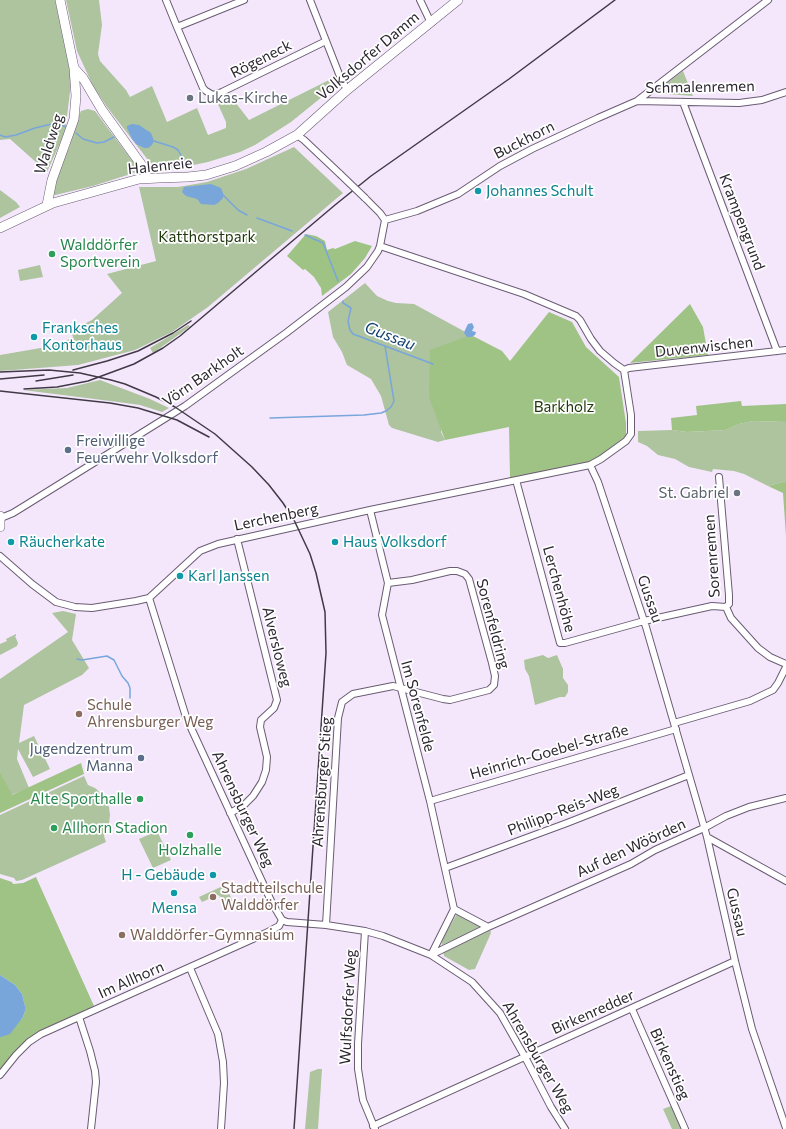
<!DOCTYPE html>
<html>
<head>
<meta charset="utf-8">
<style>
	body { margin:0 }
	canvas { display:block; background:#f4e7fc }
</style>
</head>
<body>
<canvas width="786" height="1129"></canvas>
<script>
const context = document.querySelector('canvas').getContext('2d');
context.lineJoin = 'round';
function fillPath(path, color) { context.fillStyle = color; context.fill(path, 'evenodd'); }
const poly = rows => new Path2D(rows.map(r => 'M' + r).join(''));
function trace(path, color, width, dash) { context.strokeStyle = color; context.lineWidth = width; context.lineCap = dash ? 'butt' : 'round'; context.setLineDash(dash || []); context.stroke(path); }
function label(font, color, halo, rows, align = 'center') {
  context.font = font + ' Commissioner,sans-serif'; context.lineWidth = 3.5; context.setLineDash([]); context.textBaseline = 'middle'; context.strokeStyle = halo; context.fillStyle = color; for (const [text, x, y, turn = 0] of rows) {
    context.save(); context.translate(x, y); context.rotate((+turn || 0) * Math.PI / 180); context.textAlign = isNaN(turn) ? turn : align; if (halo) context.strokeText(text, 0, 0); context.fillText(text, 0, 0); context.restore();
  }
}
fillPath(poly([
	[0,0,55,0,72,76,65,132,47,172,10,139,0,140],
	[66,0,99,0,102,25,98,54,100,61,126,90,130,97,152,86,167,122,197,108,208,135,226,128,226,122,217,102,232,98,249,120,333,78,333,88,291,122,255,145,240,152,208,162,179,168,155,169,107,107,93,86,77,51],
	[683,71,693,96,654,93],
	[88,109,95,111,140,171,93,186,51,196,56,175,69,148,80,113,81,111],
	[294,147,343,193,208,307,172,332,135,350,78,365,0,371,0,355,58,345,73,337,71,331,92,320,122,293,107,274,156,261,139,187,178,187,207,182,246,169],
	[0,190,16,202,20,207,0,218],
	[40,265,43,277,20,281,18,270],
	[365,283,377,296,388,301,396,303,414,304,471,335,441,432,445,440,438,442,392,428,389,425,381,396,371,379,347,365,342,352,333,337,328,312],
	[188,325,190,326,184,331,153,353,150,348],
	[100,380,150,399,169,408,162,412,140,405,118,402,23,390,67,388],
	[753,421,786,422,786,481,768,486,744,474,734,471,713,469,712,472,689,467,675,459,658,455,647,446,638,442,638,431,672,430,687,432,726,430,739,424],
	[63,611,76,614,72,640,89,668,82,675,24,705,19,743,34,736,50,769,33,777,18,749,17,759,29,788,11,795,0,771,0,679,68,632,52,613],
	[16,634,16,636,15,636,18,643,17,646,0,655,0,644,7,641,6,639],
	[543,655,548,658,557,655,563,669,563,678,568,685,568,692,565,697,560,697,535,705,529,676,525,669,524,660],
	[84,776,88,785,95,788,102,794,109,807,110,815,109,824,104,836,106,842,22,880,16,881,14,878,0,874,0,815],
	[157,831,171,860,153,868,139,839],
	[225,885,237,910,218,895,202,902,199,897],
	[458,912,487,925,442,945,442,942,447,931],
	[490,929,491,933,475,969,469,970,444,956,443,950],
	[318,1069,322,1069,318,1129,305,1129,310,1072],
	[671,1106,681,1129,672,1129,663,1109]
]), '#adc49f');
fillPath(poly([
	[306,234,316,236,325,241,327,250,333,248,335,249,355,241,372,246,365,258,351,274,322,296,321,288,314,277,305,269,303,270,287,256],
	[690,304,703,327,708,355,630,363],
	[549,312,572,322,586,347,619,377,626,423,626,436,593,461,510,478,509,427,445,440,429,397,430,350,471,335,502,351,510,361],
	[741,401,742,406,786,404,786,422,753,421,739,424,726,430,687,432,672,430,671,418,697,415,696,406],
	[786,481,786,536,783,493,768,486],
	[81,763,84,774,0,813,0,771,12,795],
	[36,877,94,1006,33,1036,0,1072,0,1037,17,1024,23,1017,25,1011,25,1006,22,994,15,985,0,975,0,878,12,882,13,884,23,883]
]), '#9ec385');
fillPath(poly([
	[132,124,139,125,151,133,154,141,152,145,148,148,144,148,136,144,132,139,127,128,127,126],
	[211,184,221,188,223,193,223,198,218,203,214,205,201,204,197,199,186,196,182,192,184,187],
	[472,323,474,327,472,331,476,332,475,335,471,337,467,337,464,333,465,330,468,324],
	[0,975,15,985,22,994,25,1006,25,1011,23,1017,10,1034,1,1037,0,1037]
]), '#78a6db');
trace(poly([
	[76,133,83,139,97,143,104,142,114,137],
	[0,135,5,137,16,135,35,128,56,123,66,127],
	[154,141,173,147,178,150,182,157,184,164],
	[223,195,238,210,247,215],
	[257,218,292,231],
	[305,235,323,243,338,281],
	[343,301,343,303,351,308,348,321,350,330,353,334,433,364],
	[270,418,364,415,381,413,386,411,391,407,394,401,385,346],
	[77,659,82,660,107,656,114,660,122,676,128,683,130,688,130,698]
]), '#78a6db', 1.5);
const street = poly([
	[166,0,177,27,244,0],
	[310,0,339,74,347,90],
	[420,0,431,23],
	[177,27,203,88,206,91,213,95,222,92,326,41],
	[637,101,739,103,762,100,786,92],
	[683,102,777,351],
	[297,135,304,140,340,174],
	[365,198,380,213,385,220],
	[385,220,417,211,458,194,500,166,532,149,598,118,637,101,768,0],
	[624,370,629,368,786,350],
	[590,465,598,482,646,627,707,837,735,961,752,1029,786,1128],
	[719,477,729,595,729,604,726,607],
	[516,480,560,643,565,643,644,621,712,606,726,607],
	[370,510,388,583,382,615,430,801,454,909],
	[1,518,13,513,26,505,185,406,286,333,346,287,367,267,378,251,380,246,385,220],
	[0,556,32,584,56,602,75,607,92,608,136,601,149,598,200,551,218,544,370,510,590,465,601,459,626,441,631,434,631,415,624,370,614,363,600,351,591,339,580,320,576,316,524,294,380,246],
	[149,598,186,717,272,903,282,920,287,922,326,925,365,931,383,936,431,955,472,982,500,1013,525,1057,551,1107,565,1129],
	[726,607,731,618,758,648,770,657,786,664],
	[674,723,750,701,773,690,778,683,786,667],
	[430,801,676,729],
	[230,813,243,806,253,796,262,782,266,770,267,757,260,727,261,720,274,708,277,700,237,539],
	[707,837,786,881],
	[445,868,567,823,689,775],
	[326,925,338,718,342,702,353,694,393,686,443,699,450,700,489,690,494,685,495,676,492,663,469,579,465,574,457,571,450,571,412,580,388,583],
	[365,931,358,1044,358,1069,363,1100,375,1129],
	[431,955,488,927,631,864,655,850,704,828,726,816,749,807,786,798],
	[431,955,454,909,488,927],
	[190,968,218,1034,223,1062,224,1083,221,1129],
	[632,1009,685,1129],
	[79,1017,90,1051,95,1071,96,1082,91,1129],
	[0,1075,16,1055,29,1042,41,1034,266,933,279,926,282,920],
	[373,1126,735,961]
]);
const secondary = poly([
	[74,68,83,78,102,110,143,167,147,178],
	[47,205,52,180,74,119,76,96,74,68,60,0],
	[0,228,53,203,139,179,159,178,188,177,206,175,235,166,266,152,297,135,347,90,458,0],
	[0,516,0,527]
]);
trace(street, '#6a5c73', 8);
trace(secondary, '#6a5c73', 10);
trace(street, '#fff', 6);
trace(secondary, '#fff', 9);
trace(poly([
	[73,370,107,361,138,351,173,333,191,321],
	[0,372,49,370,80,373,111,380,125,384,156,397,175,407,215,434,252,467,269,485,283,503,294,520,310,554,316,573,325,612,326,653,294,1129],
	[0,379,44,375],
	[36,381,73,375],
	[24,389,57,387,88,381,134,364,163,348,180,336,335,205,371,176,509,79,615,0],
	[0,391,110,403,138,408,177,420,209,437]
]), '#413a46', 1.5);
const streetBridge = poly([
	[340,174,365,198]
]);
trace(streetBridge, '#6a5c73', 8, []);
trace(streetBridge, '#fff', 6);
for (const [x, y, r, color] of [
	[190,98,4,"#6b7280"],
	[478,191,4,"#0f9aa8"],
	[52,254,4,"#2e9e5b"],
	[34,337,4,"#0f9aa8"],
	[68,450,4,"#5c6f8a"],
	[737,493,4,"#6b7280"],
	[11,542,4,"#0f9aa8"],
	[335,542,4,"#0f9aa8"],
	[180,576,4,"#0f9aa8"],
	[79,714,4,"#8d6e63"],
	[141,758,4,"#5c6f8a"],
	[140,799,4,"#2e9e5b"],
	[54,828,4,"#2e9e5b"],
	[190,835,4,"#2e9e5b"],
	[213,875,4,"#0f9aa8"],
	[174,893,4,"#0f9aa8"],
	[213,897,4,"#8d6e63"],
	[122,935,4,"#8d6e63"]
]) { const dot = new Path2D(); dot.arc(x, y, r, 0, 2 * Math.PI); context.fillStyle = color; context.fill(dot); trace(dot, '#fff', 1.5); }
label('15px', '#2d2731', '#fff', [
	["Volksdorfer Damm",368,56,-40],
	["Rögeneck",261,59,-27],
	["Schmalenremen",700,87,-1],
	["Buckhorn",524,140,-27],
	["Waldweg",49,144,-72],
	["Halenreie",160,166,-6],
	["Krampengrund",742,222,69],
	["Duvenwischen",704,347,-6],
	["Vörn Barkholt",203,376,-35],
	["Lerchenberg",276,517,-12],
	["Sorenremen",712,556,-94],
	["Lerchenhöhe",559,589,75],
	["Gussau",650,599,71],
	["Sorenfeldring",493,624,75],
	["Alversloweg",277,647,76],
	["Im Sorenfelde",418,706,75],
	["Heinrich-Goebel-Straße",549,752,-16],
	["Ahrensburger Stieg",322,782,-86],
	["Ahrensburger Weg",243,809,65],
	["Philipp-Reis-Weg",563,810,-21],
	["Auf den Wöörden",631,848,-25],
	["Gussau",737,912,77],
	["Im Allhorn",131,980,-24],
	["Wulfsdorfer Weg",348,1007,-87],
	["Birkenredder",593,1012,-24],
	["Ahrensburger Weg",538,1057,60],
	["Birkenstieg",670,1064,66]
]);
label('15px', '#5b616d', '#fff', [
	["Lukas-Kirche",198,98],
	["St. Gabriel",729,493,"right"]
], 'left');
label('15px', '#0d838f', '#fff', [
	["Johannes Schult",486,191],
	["Franksches",42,328],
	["Kontorhaus",42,345],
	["Räucherkate",19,542],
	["Haus Volksdorf",343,542],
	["Karl Janssen",188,576],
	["H - Gebäude",205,875,"right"],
	["Mensa",174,908,"center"]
], 'left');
label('15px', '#21380c', '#fff', [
	["Katthorstpark",207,237],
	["Barkholz",564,407]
]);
label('15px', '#27864d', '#fff', [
	["Walddörfer",60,245],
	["Sportverein",60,262],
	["Alte Sporthalle",132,799,"right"],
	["Allhorn Stadion",62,828],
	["Holzhalle",190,850,"center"]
], 'left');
label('15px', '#4e5e75', '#fff', [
	["Freiwillige",76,441],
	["Feuerwehr Volksdorf",76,458],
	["Jugendzentrum",133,749,"right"],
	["Manna",133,766,"right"]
], 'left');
label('15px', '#785e54', '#fff', [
	["Schule",87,705],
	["Ahrensburger Weg",87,722],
	["Stadtteilschule",221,888],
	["Walddörfer",221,905],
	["Walddörfer-Gymnasium",130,935]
], 'left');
label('italic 16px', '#114172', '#fff', [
	["Gussau",390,336,21]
]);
</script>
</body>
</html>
